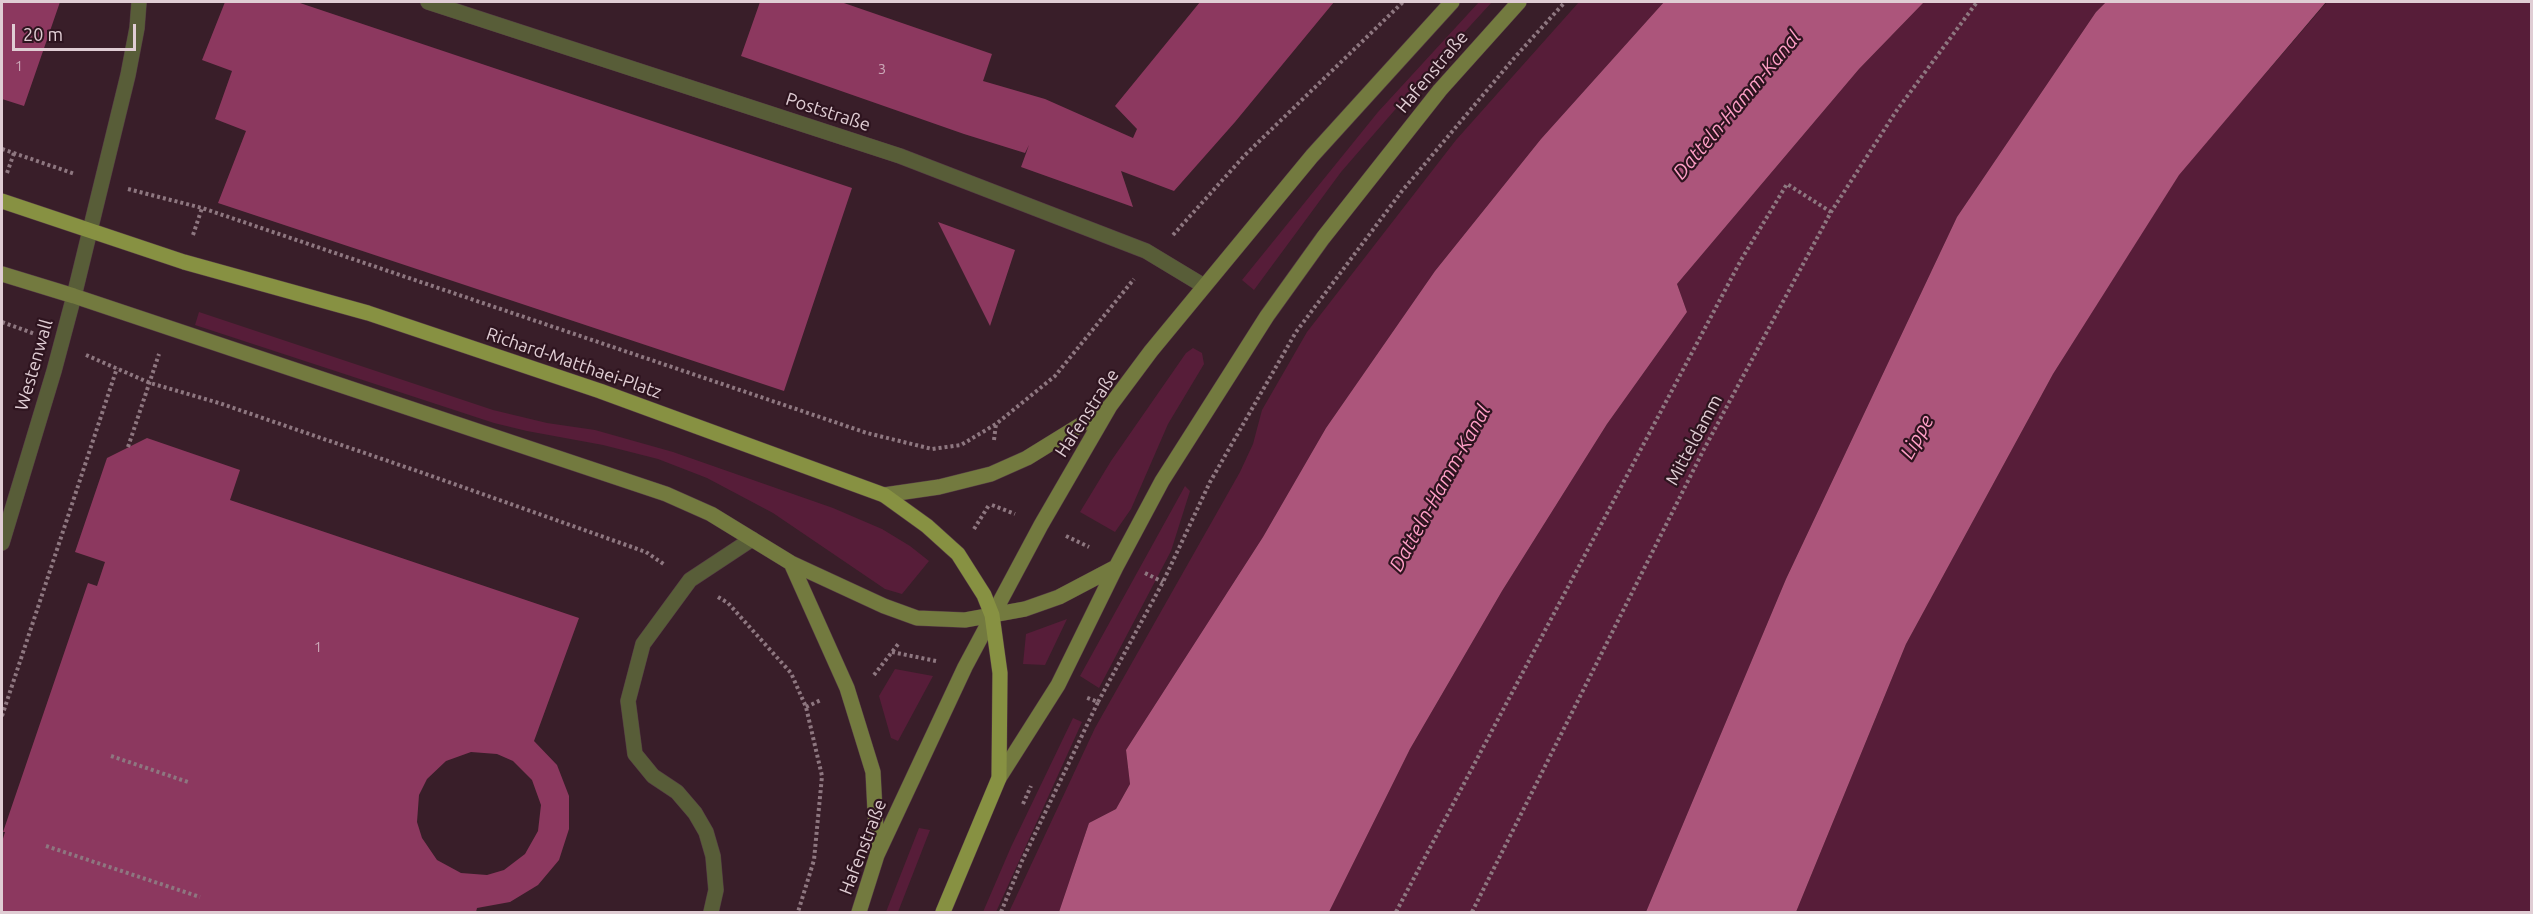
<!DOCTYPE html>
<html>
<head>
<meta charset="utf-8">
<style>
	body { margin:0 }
	#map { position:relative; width:2533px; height:914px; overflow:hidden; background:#391e29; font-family:Ubuntu,sans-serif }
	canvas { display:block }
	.frame { position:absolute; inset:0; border:3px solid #e0cdd4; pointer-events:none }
	.scale { position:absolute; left:12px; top:24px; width:124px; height:27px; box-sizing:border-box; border:3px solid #e0cdd4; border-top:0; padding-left:8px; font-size:18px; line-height:21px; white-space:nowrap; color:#e0cdd4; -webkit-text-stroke:4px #2e141f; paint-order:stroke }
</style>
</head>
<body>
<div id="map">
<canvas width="2533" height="914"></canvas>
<div class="frame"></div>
<div class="scale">20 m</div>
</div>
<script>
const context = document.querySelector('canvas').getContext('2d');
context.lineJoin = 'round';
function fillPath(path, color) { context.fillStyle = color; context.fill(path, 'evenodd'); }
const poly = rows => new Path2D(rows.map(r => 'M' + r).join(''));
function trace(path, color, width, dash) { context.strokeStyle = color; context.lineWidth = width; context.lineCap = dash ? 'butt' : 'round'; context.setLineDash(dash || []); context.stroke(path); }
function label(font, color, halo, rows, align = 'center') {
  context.font = font + ' Ubuntu,sans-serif'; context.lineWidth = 4.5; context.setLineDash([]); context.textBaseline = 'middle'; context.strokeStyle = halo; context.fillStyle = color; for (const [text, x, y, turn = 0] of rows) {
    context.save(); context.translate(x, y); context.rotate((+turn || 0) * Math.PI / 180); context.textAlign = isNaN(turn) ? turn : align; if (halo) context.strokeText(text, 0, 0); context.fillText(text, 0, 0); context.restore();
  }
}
fillPath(poly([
	[1479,2,1492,2,1426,74,1341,172,1254,290,1242,280,1378,112],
	[1579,2,1664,2,1541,139,1435,271,1326,428,1263,537,1126,750,1130,784,1116,809,1089,823,1059,912,1009,912,1095,728,1240,472,1253,444,1262,410,1307,332,1456,140],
	[1924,2,2106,2,2096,12,1957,217,1786,579,1646,912,1329,912,1410,749,1502,591,1607,424,1687,312,1677,284,1859,69],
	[2327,2,2531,2,2531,912,1796,912,1906,644,2053,374,2179,174],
	[199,312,493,410,547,423,595,430,673,452,833,508,882,529,910,546,929,561,902,594,885,589,773,513,707,478,658,459,603,445,527,431,494,423,195,325],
	[1193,348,1202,353,1204,364,1168,424,1131,509,1115,532,1080,512,1111,461,1186,353],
	[1185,486,1190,491,1171,551,1099,688,1080,676],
	[1067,619,1045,665,1023,664,1026,634],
	[895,669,933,676,898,741,891,738,879,696],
	[1073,718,1082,722,996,912,983,912,1011,847],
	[919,828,930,830,898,912,886,912]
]), '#571d39');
fillPath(poly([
	[1664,2,1924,2,1859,69,1677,284,1687,312,1607,424,1502,591,1410,749,1329,912,1059,912,1089,823,1116,809,1130,784,1126,750,1263,537,1326,428,1435,271,1541,139],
	[2106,2,2326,2,2179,175,2053,374,1906,644,1796,912,1646,912,1786,579,1957,217,2096,12]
]), '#ac557b');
fillPath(poly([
	[2,2,60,2,24,106,2,99],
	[225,2,297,2,852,188,784,391,218,203,246,131,215,119,232,71,202,60],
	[760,2,841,2,992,54,983,81,1045,99,1133,138,1137,129,1115,106,1200,2,1334,2,1235,122,1174,191,1121,171,1133,207,1021,167,1029,145,1025,153,964,134,741,56],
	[938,222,1015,250,990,326],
	[147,438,240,470,230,500,579,618,534,741,557,765,569,796,569,829,559,860,538,885,510,902,477,908,476,912,2,912,2,842,5,832,3,832,88,583,97,586,105,562,75,552,107,458],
	[471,752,497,754,513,761,532,780,541,805,538,831,525,854,504,870,487,875,461,873,437,860,422,838,417,822,419,795,427,779,446,761]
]), '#8c385f');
const service = poly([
	[711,912,716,890,713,856,706,832,695,813,677,792,653,776,635,754,628,701,643,644,690,580,752,539]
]);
const minor = poly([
	[428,2,900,156,1146,251,1204,286],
	[2,543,54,371,74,296,128,75,137,28,139,2]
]);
const secondary = poly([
	[2,274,74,296,666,494,711,514,791,563,884,606,917,618,965,620,1025,609,1059,597,1116,567],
	[884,495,939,487,991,474,1027,458,1108,408],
	[791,563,847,688,873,772,877,850],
	[999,778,1058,685,1116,567,1162,481,1267,316,1323,238,1440,90,1519,2],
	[859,912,877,855,965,667,1041,525,1110,406,1151,351,1312,156,1452,2]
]);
const primary = poly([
	[2,201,184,262,368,313,600,391,884,495,927,526,958,554,984,595,992,615,1000,673,999,778,943,912]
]);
trace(service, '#543a44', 16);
trace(minor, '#543a44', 16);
trace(secondary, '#543a44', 16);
trace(primary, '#543a44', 16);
trace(poly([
	[2,149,75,174],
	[7,173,14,153],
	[128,189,202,208,867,433,932,449,961,445,996,424,1055,376,1134,279],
	[193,235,202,208],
	[1173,235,1245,155,1403,2],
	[2,322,35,334],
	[86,355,150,383,219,403,423,473,646,552,665,565],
	[994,440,996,424],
	[128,447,159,354],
	[992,505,1015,514],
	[974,529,989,505],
	[1066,536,1089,547],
	[1145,573,1163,582],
	[718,597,728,603,791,673,806,707,822,776,814,860,798,912],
	[892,652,936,661],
	[874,675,899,643],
	[1098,702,1163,582,1210,482,1296,332,1402,191,1515,57,1565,2],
	[806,707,821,700],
	[2,716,117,368],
	[111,756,188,782],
	[1023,804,1031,786],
	[46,846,200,897],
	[1001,912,1022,861,1098,702,1085,697],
	[1396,912,1741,260,1787,184,1831,212],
	[1472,912,1703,451,1831,212,1897,110,1977,2]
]), '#8e7780', 4, [3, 3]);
trace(service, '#585d38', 15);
trace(minor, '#585d38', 15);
trace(secondary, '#737a3f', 15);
trace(primary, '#879142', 15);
label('15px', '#cba8b7', null, [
	["1",19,66],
	["3",882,69],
	["1",318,647]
]);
label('18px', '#e0cdd4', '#2e141f', [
	["Hafenstraße",1432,72,-50],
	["Poststraße",828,112,18],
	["Richard-Matthaei-Platz",574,363,19],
	["Westenwall",34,365,-74],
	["Hafenstraße",1087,413,-57],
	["Mitteldamm",1694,440,-62],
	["Hafenstraße",863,847,-69]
]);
label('italic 20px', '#fe9fc6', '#2e141f', [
	["Datteln-Hamm-Kanal",1737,105,-50],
	["Lippe",1917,437,-61],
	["Datteln-Hamm-Kanal",1440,488,-61]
]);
</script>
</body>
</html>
